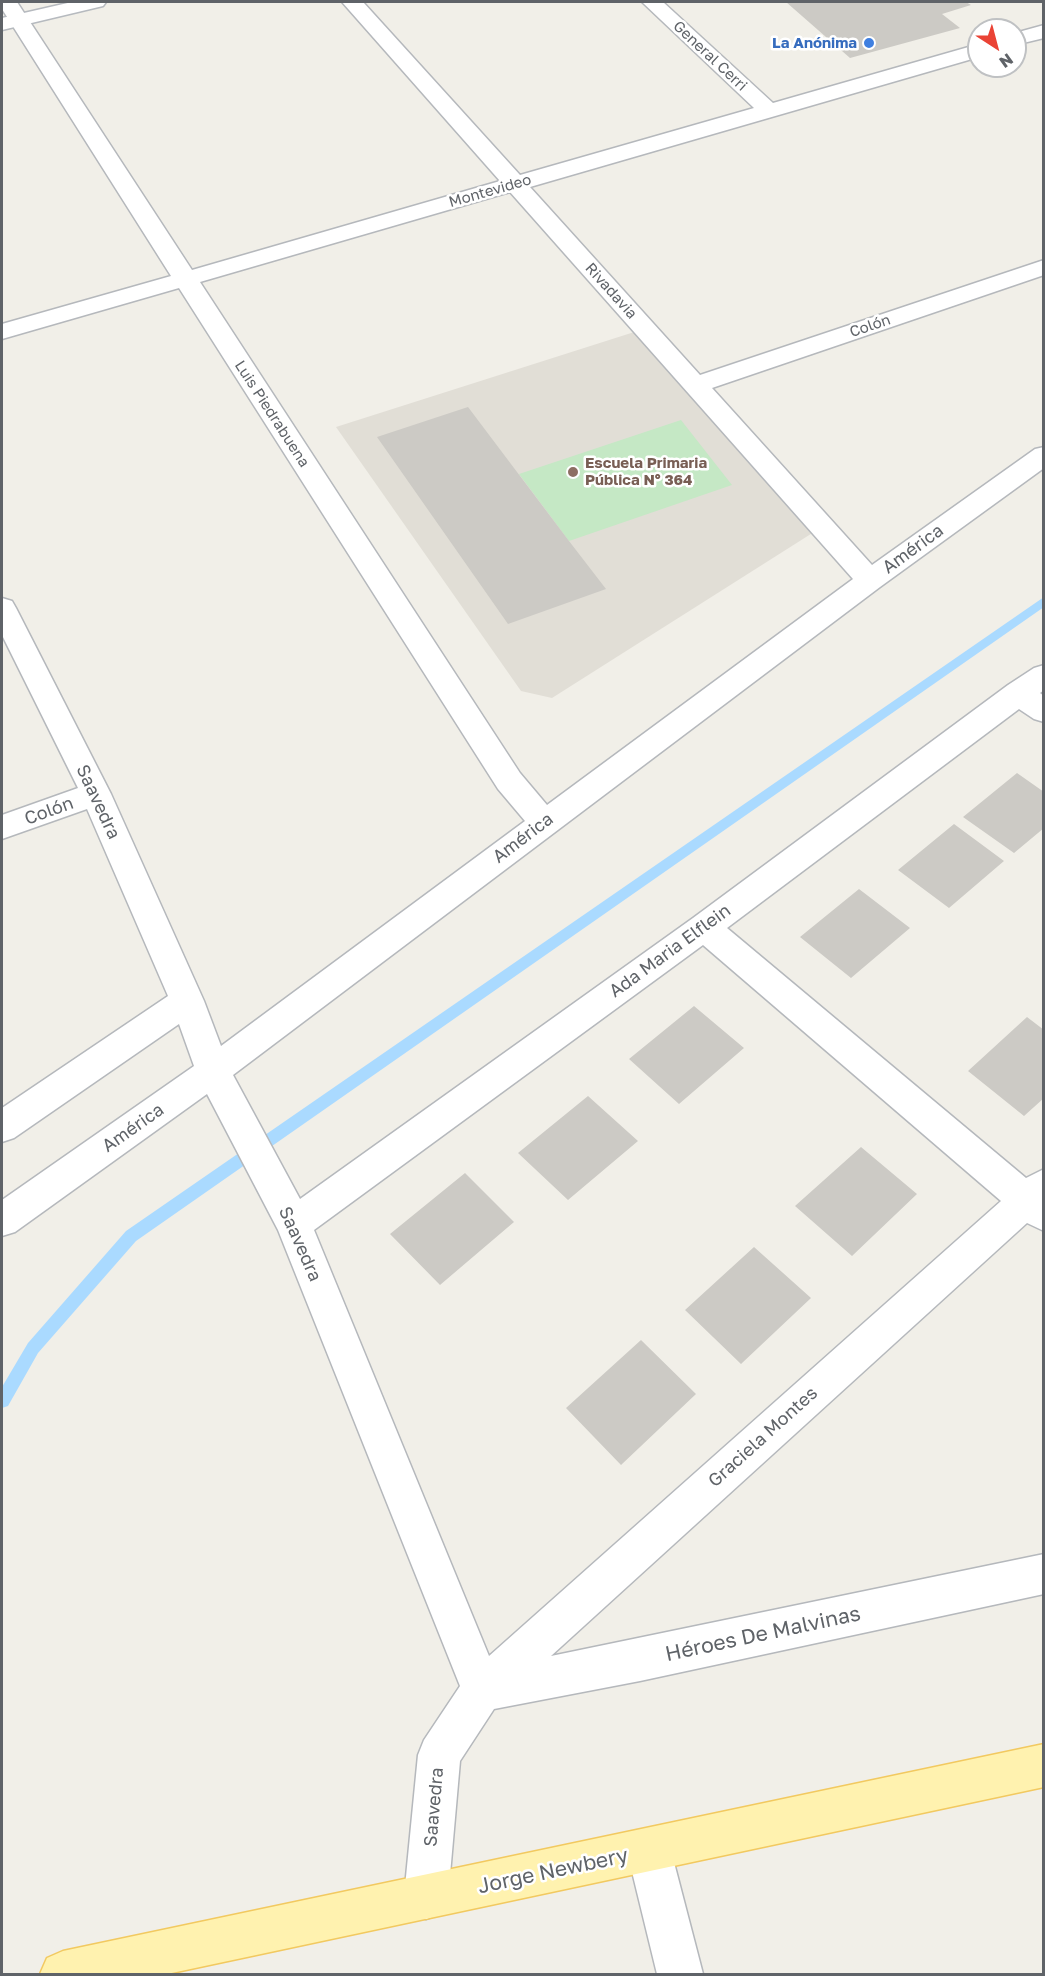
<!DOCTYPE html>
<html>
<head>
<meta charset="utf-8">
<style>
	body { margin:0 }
	#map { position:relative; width:1045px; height:1976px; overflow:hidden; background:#f1efe8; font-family:"Golos Text",sans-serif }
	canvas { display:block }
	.frame { position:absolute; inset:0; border:3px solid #5f6368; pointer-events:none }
	.north { position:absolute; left:967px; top:18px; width:60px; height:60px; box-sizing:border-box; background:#fff; border:2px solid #bfc1c3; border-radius:50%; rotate:144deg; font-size:16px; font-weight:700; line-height:24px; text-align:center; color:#5f6368 }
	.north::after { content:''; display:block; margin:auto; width:21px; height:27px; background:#ea4335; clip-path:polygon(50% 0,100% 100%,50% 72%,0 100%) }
</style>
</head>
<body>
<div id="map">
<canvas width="1045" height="1976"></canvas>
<div class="frame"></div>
<div class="north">N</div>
</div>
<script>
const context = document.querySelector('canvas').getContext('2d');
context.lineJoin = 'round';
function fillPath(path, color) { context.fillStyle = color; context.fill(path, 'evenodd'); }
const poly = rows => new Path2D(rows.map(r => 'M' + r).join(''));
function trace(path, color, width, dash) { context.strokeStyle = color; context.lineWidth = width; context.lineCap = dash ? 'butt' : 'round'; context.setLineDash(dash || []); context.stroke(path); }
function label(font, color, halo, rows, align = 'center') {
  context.font = font + ' "Golos Text",sans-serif'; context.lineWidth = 5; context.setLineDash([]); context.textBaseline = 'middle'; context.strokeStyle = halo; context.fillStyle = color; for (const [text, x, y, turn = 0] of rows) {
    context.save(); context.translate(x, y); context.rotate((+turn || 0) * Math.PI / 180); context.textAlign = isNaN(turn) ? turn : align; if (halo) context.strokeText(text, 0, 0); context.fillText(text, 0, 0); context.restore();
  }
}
fillPath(poly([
	[650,327,814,532,552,698,521,691,336,427]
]), '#e1ded6');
fillPath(poly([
	[681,420,732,485,569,541,519,474]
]), '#c5e8c5');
fillPath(poly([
	[1044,597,1044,607,136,1241,38,1353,8,1406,2,1408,2,1387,28,1343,126,1231,1044,597]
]), '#aadaff');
fillPath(poly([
	[786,2,966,2,971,5,942,14,960,28,850,58],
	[468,407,569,541,606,589,508,624,377,437],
	[1017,773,1044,792,1044,828,1014,853,963,817],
	[954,824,1004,861,949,908,898,870],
	[859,889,910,928,851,978,800,937],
	[694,1006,744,1048,679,1104,629,1059],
	[1027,1017,1044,1030,1044,1098,1024,1116,968,1071],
	[588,1096,638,1141,568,1200,518,1153],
	[861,1147,917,1194,852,1256,795,1206],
	[465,1173,514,1222,440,1285,390,1234],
	[754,1247,811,1298,741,1364,685,1310],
	[641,1340,696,1394,621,1465,566,1408]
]), '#cccac5');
const street = poly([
	[2,2,17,2,192,270,500,181,342,2,363,2,520,175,754,108,642,2,663,2,773,103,979,44,979,57,530,187,700,375,1044,260,1044,275,712,388,872,565,1035,449,1044,447,1044,468,880,587,233,1075,300,1199,693,918,1008,685,1034,668,1044,665,1044,690,1040,693,1044,696,1044,722,1034,719,1019,709,727,928,1026,1178,1044,1169,1044,1231,1027,1223,551,1656,1044,1554,1044,1594,640,1681,494,1709,460,1761,448,1897,442,1913,426,1919,410,1913,404,1897,418,1755,424,1740,460,1686,278,1230,207,1094,15,1232,2,1236,2,1200,194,1066,179,1024,14,1138,2,1142,2,1108,168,996,87,809,2,839,2,815,78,788,2,635,2,598,12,601,16,608,111,794,204,1001,221,1046,525,821,498,789,179,288,2,339,2,324,171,276,2,9,2,2],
	[510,192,853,579,547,805,520,773,200,282,510,192],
	[703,945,1001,1201,489,1656,314,1230,703,945],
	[1044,25,1044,38,1015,45,1015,33,1044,25],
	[649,1829,665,1835,671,1851,703,1974,657,1974,627,1851,633,1835,649,1829]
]);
const secondary = poly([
	[72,2,106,2,103,6,2,30,2,18,72,2]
]);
const primary = poly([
	[1044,1744,1044,1787,167,1974,40,1974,47,1958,63,1951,1044,1744]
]);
trace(street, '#b5b8bc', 3);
trace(secondary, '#b6babf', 3);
trace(primary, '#f2c960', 3);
fillPath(street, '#fff');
fillPath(secondary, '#fff');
fillPath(primary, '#fff2af');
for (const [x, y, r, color] of [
	[869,43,6,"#3f7fe0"],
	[573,472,6,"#8d6e63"]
]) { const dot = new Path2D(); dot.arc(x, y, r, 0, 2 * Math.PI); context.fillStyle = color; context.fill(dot); trace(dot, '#fff', 2); }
label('bold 15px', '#366cbe', '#fff', [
	["La Anónima",857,43]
], 'right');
label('15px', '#5f6368', '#fff', [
	["General Cerri",710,56,43],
	["Montevideo",490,191,-16],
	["Rivadavia",611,291,48],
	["Colón",870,326,-19],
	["Luis Piedrabuena",272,414,57]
]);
label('bold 15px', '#785e54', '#fff', [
	["Escuela Primaria",585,463],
	["Pública N° 364",585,480]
], 'left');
label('18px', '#5f6368', '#fff', [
	["América",913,549,-36],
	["Saavedra",98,802,65],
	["Colón",49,811,-20],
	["América",523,838,-37],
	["Ada Maria Elflein",670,951,-36],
	["América",133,1128,-35],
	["Saavedra",300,1244,66],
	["Graciela Montes",763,1437,-42],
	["Saavedra",434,1807,-85]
]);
label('21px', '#5f6368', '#fff', [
	["Héroes De Malvinas",763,1634,-12],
	["Jorge Newbery",553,1871,-12]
]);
</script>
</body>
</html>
